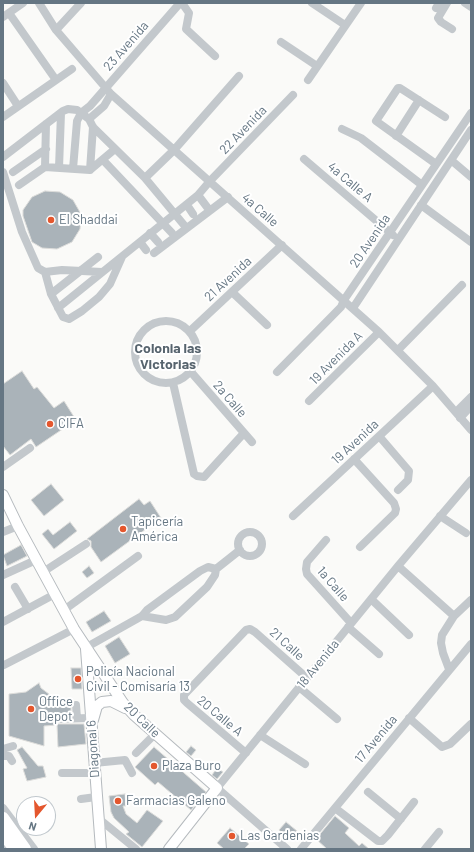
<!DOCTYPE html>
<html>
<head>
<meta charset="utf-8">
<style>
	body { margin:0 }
	#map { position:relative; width:474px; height:852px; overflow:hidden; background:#fafaf8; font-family:Barlow,sans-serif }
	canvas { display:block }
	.frame { position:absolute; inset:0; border:4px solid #657683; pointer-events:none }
	.north { position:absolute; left:16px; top:796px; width:40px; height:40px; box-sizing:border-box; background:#fff; border:1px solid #c1c8cd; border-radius:50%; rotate:198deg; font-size:11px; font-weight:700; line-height:16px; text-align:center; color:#657683 }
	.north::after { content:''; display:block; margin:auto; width:14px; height:18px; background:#e4572e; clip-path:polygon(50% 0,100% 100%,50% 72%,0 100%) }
</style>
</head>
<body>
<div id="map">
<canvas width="474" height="852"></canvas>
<div class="frame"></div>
<div class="north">N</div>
</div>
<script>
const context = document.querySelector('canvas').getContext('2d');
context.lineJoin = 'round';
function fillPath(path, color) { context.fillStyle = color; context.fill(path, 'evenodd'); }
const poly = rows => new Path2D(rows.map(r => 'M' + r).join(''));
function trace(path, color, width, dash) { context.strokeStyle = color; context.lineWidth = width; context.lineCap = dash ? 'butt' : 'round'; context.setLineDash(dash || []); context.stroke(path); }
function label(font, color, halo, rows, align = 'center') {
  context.font = font + ' Barlow,sans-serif'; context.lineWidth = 4; context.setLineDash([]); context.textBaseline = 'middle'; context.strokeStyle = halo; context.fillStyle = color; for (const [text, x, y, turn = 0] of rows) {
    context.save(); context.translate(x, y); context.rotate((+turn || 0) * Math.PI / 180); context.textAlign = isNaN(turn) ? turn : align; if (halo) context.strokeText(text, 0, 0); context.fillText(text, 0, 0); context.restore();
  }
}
const building = poly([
	[45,191,60,192,73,200,81,214,80,229,72,242,57,249,42,248,32,242,23,216,23,210,32,197,45,191],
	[22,371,34,389,37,387,54,408,64,401,76,420,36,447,31,439,10,455,3,446,3,384,22,371],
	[51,484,64,500,44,516,31,500,51,484],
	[139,499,144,505,150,501,161,518,101,562,91,547,91,541,87,539,139,499],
	[70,522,77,531,54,549,42,534,48,529,53,535,70,522],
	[21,545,27,556,7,566,3,555,21,545],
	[89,566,94,573,87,578,82,572,89,566],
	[104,611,111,621,92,632,86,622,104,611],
	[119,637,130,654,115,663,105,646,119,637],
	[71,668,81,668,82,689,72,689,71,668],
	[39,683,41,688,58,701,71,703,71,713,53,714,51,719,52,722,56,724,84,724,86,744,58,747,57,725,44,726,44,746,9,736,9,694,26,692,39,683],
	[191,746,196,750,191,756,186,752,191,746],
	[22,747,38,766,43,766,46,777,27,781,23,769,27,768,17,750,22,747],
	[154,747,206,792,191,810,158,782,155,785,135,767,154,747],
	[217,768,223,772,217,779,212,775,217,768],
	[125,794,126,806,123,806,126,814,137,823,147,810,163,821,142,847,126,834,129,832,114,818,111,812,109,796,125,794],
	[335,816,349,828,345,833,359,846,362,843,369,849,327,849,316,839,335,816],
	[286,822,297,831,293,837,286,836,279,830,286,822],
	[230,828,249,844,244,849,224,849,217,843,230,828]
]);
fillPath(building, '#aab3b9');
trace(building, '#dcdcda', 1);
const major = poly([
	[3,495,18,526,74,629,123,703,134,715,217,788,169,849],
	[86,649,101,849],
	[93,720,97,706,102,702,111,701,125,708]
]);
const highway = poly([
	[3,818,25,849],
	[3,834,15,849]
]);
trace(major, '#b5babe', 12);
trace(highway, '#b4b9bd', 14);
trace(poly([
	[39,3,56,30,111,94,379,332,433,386,471,430],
	[182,3,189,13,186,29,215,56],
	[312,3,345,25],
	[447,3,438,18,441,22,452,29],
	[465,3,471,7],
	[436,8,439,3],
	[9,13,56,80],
	[3,17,23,3],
	[56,30,81,3],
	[281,42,317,66],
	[308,80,361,3],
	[3,83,18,106],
	[3,117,72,69],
	[89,119,104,106,111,94],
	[342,129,361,138,422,185],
	[396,136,419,100],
	[3,157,63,111,68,109,77,110,89,119,93,127,145,178,184,225],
	[304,159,393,235],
	[103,160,172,233],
	[451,160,471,177],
	[436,164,376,121,398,88,400,88,445,117],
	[45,167,90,170,115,149],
	[59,168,61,113],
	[73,169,77,121,81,113,90,106,180,3],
	[90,170,93,127],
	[3,172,22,232,38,268,45,272,62,270,102,272],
	[13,172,46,149],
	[145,178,174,150,239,76],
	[19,185,45,167,46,124],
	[198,195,207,207],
	[187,205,193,214],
	[421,205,471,242],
	[150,233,158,242],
	[140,242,146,250],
	[154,253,228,197],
	[45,272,51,294,63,317,69,319,82,311,99,297,110,284,122,257],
	[232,292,267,325],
	[51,294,98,257],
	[58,308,198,195,210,181,293,95],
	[353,308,471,130],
	'135 352a31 31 0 1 1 62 0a31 31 0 1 1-62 0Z',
	[190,331,282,245],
	[398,350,462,285],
	[191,372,252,442],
	[277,372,341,307,344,300,471,113],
	[173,383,194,474,197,476,204,477,244,433],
	[309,401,379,332],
	[456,412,471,397],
	[460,418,471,406],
	[379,436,409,471,408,480,398,490],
	[354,459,394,503,396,509,395,513,360,547],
	[3,467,30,448],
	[293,516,433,386],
	[440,516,466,533],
	[3,532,18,526],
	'238 544a12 12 0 1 1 24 0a12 12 0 1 1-24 0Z',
	[326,540,307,562,306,569,307,574,351,623],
	[398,566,454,616],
	[43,572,86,544],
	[3,575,36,560],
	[15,587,28,609],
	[371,599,409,635],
	[64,610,138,556],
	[142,616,166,620,175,617,207,587,215,575,216,569,240,550],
	[3,622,55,594],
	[348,627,379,654],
	[85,648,142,616,147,610,200,571,208,567,216,569],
	[4,665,74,629],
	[449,669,443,653,441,643,442,635,454,616,471,600],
	[299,687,337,719],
	[76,705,77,718],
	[409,718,442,747,450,744,471,724],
	[56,719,90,718],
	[260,735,305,764],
	[3,749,13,746],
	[136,753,155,734],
	[246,753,187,703,184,700,184,695,246,630,250,629,255,632,307,678],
	[3,756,9,756,12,761],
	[94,763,125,760,132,773],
	[62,773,94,773],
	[368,792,401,819],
	[81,799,96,797],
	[3,808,34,849],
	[335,808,378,841,382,841,388,835,414,802],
	[98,818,136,849],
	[3,847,5,849],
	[287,849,217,788,398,566,471,480],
	[301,849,471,644],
	[425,849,439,832]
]), '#c3c8cc', 8);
trace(major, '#fff', 10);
trace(highway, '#fff', 12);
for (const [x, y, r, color] of [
	[51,220,4,"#e4572e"],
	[50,424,4,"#e4572e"],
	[123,529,4,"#e4572e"],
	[78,679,4,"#e4572e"],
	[31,709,4,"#e4572e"],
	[154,766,4,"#e4572e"],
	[118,801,4,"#e4572e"],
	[232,836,4,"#e4572e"]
]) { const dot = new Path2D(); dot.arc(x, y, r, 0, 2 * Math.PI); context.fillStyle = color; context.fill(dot); trace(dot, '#fff', 1.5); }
label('13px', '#657683', '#fff', [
	["23 Avenida",126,46,-49],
	["22 Avenida",243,130,-46],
	["4a Calle A",350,182,40],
	["4a Calle",260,210,41],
	["20 Avenida",370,241,-56],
	["21 Avenida",228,279,-43],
	["19 Avenida A",336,358,-45],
	["2a Calle",230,399,49],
	["19 Avenida",355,442,-43],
	["1a Calle",333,584,49],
	["21 Calle",287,644,42],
	["18 Avenida",318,664,-51],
	["20 Calle A",220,716,40],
	["20 Calle",142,720,44],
	["17 Avenida",376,739,-50],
	["Diagonal 6",93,749,-94]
]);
label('13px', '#657683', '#fff', [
	["El Shaddai",59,220],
	["CIFA",58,424],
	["Tapicería",131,522],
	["América",131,537],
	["Policía Nacional",86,672],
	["Civil - Comisaría 13",86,687],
	["Office",39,702],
	["Depot",39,717],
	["Plaza Buro",162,766],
	["Farmacias Galeno",126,801],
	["Las Gardenias",240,836]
], 'left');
label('bold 14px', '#57646e', '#fff', [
	["Colonia las",168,348],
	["Victorias",168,364]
]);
</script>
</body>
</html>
